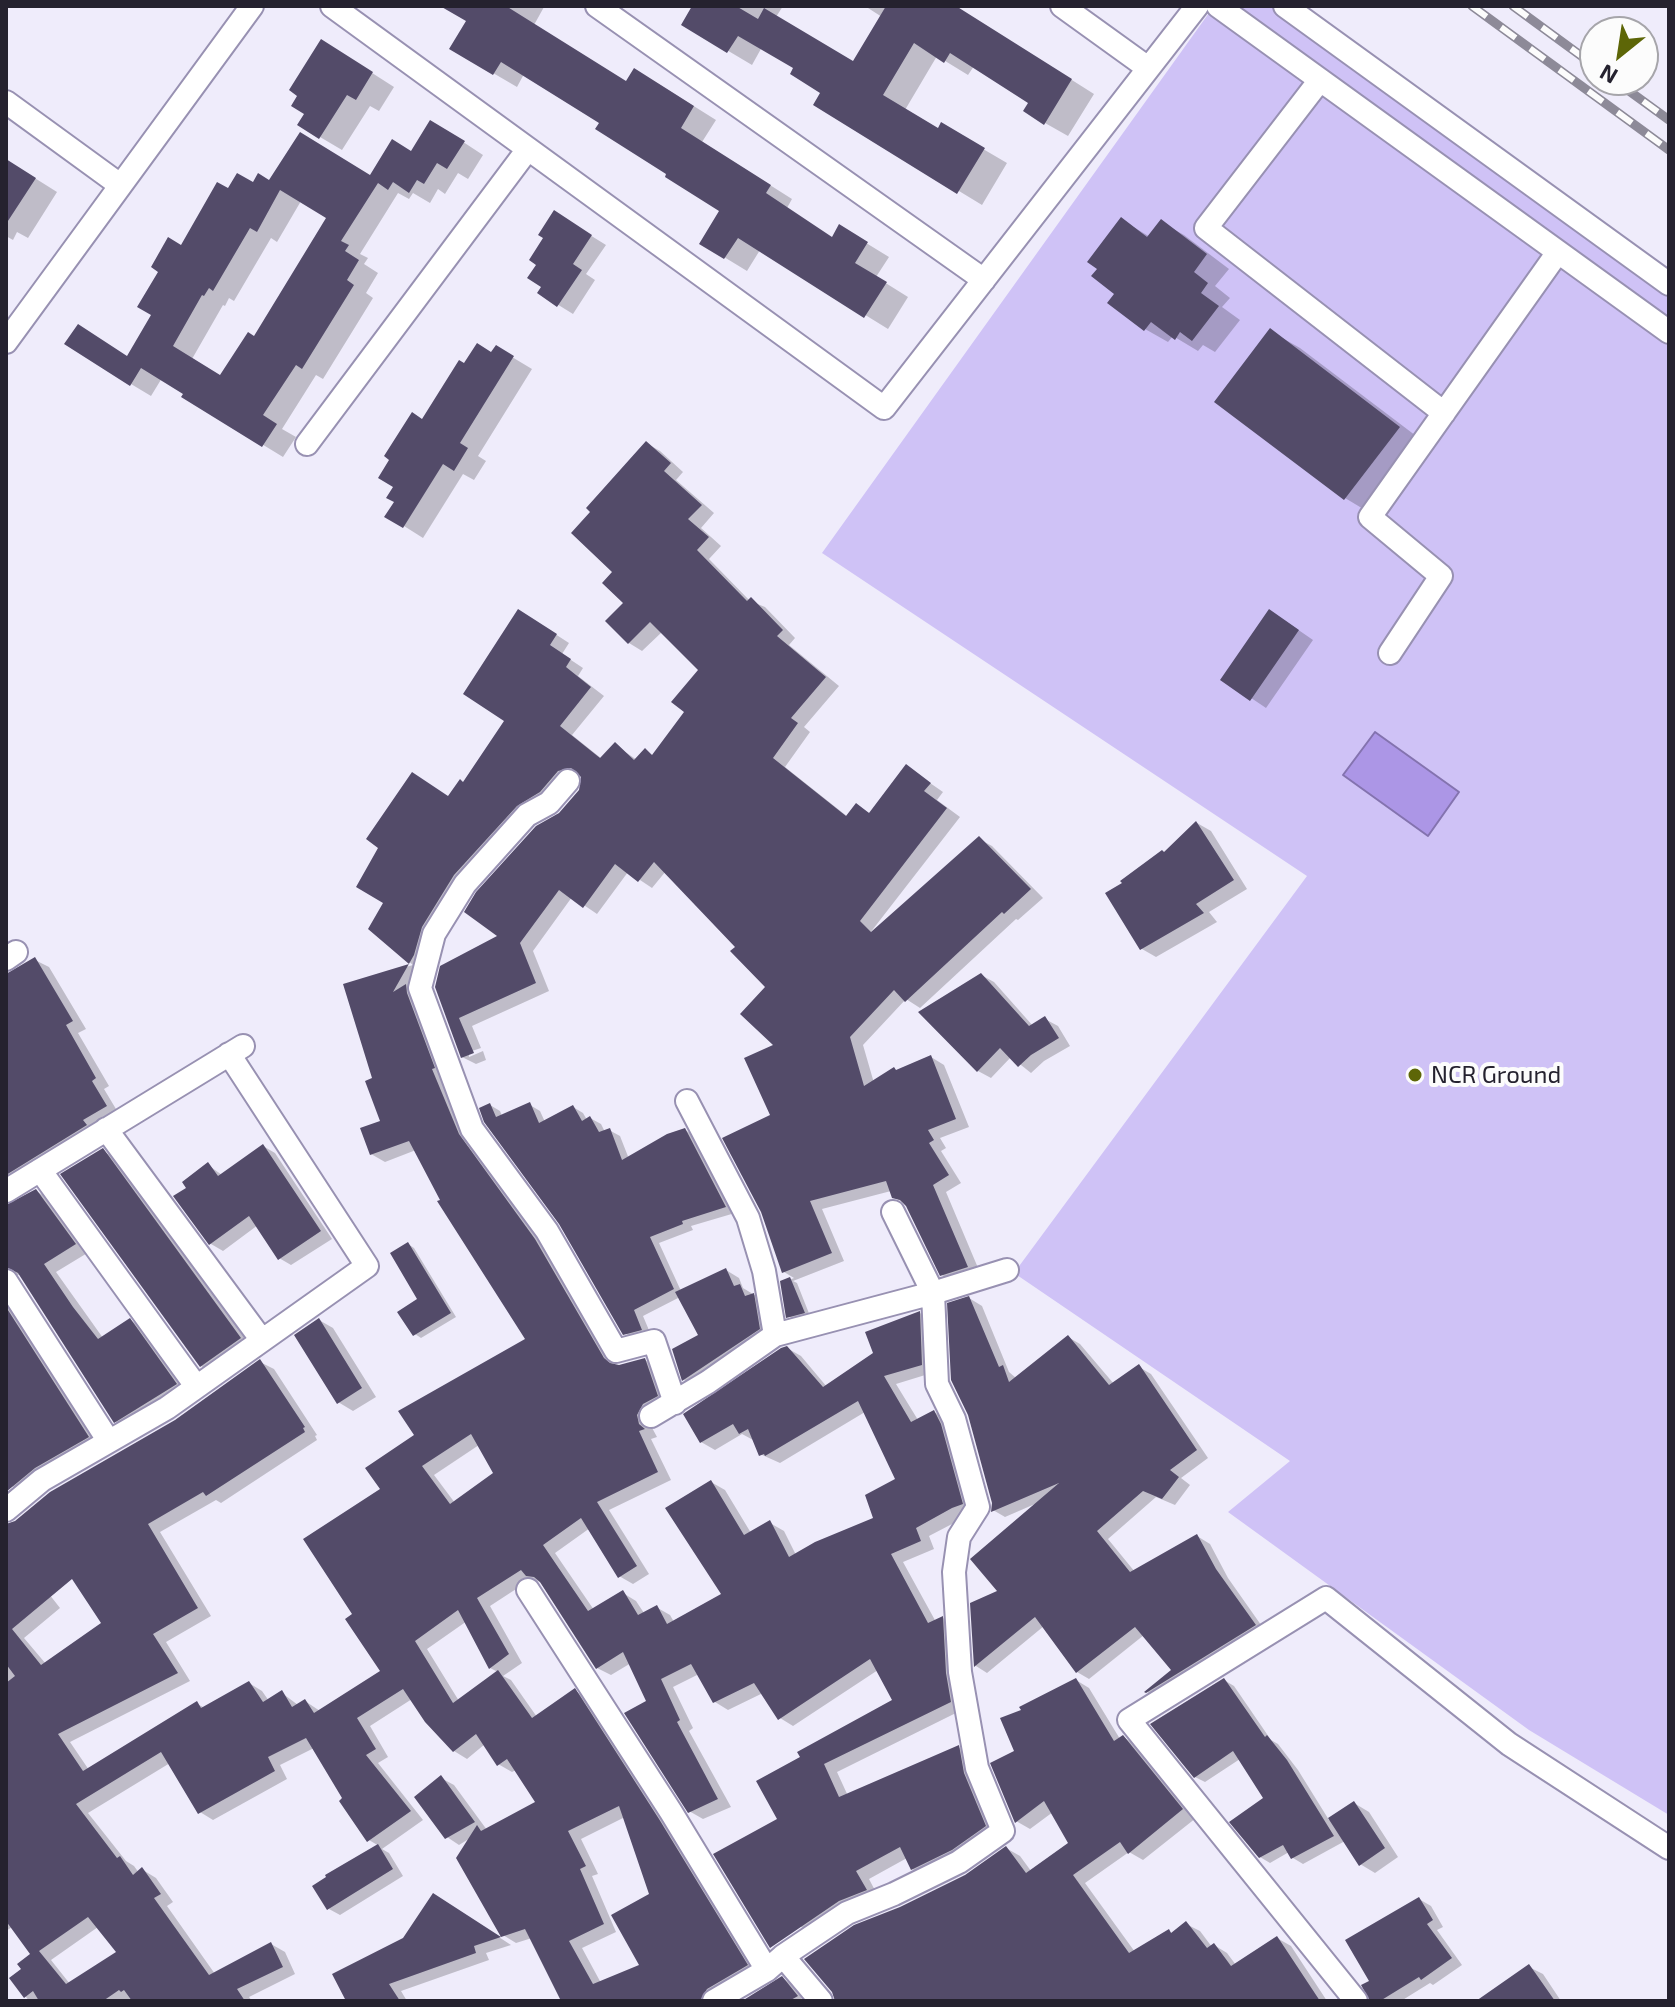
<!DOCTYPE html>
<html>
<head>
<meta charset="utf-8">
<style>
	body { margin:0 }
	#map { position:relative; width:1675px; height:2007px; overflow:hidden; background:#efecfb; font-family:"Exo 2",sans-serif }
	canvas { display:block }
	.frame { position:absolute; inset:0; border:8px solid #25222f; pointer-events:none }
	.north { position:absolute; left:1579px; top:16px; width:80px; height:80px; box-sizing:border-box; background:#fcfcfc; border:2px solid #a6a5aa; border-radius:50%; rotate:210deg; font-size:22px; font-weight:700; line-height:32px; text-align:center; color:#25222f }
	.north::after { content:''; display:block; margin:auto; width:28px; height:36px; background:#5d6607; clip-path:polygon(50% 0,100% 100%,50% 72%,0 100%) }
</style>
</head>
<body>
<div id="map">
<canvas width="1675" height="2007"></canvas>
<div class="frame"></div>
<div class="north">N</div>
</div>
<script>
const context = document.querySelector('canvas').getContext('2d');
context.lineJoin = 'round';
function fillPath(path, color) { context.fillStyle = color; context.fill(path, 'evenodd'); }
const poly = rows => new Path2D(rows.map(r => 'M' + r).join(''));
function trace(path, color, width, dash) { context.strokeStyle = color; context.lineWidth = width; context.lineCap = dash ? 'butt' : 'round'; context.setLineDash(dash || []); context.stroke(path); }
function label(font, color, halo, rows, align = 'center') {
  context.font = font + ' "Exo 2",sans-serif'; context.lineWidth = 8; context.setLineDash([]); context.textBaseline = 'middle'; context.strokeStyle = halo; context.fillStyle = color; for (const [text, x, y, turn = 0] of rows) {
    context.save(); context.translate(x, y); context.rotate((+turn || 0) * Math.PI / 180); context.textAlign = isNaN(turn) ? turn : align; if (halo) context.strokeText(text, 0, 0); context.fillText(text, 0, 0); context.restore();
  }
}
fillPath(poly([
	[1214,6,1282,6,1669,285,1669,1815,1529,1730,1228,1512,1290,1461,1014,1273,1307,876,822,553]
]), '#cfc2f6');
const water = poly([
	[1375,732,1459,792,1428,836,1343,775,1375,732]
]);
fillPath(water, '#ac96e6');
trace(water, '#8473af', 2);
fillPath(poly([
	[443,6,542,6,544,7,534,25,627,83,657,83,716,120,702,142,792,199,787,208,833,239,840,227,889,257,876,277,908,297,888,329,760,250,747,271,701,243,722,211,602,123,524,74,517,87,452,49,469,21],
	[694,6,783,6,776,17,854,63,882,17,868,8,869,6,955,6,1094,94,1068,136,1045,123,1031,102,974,66,968,75,937,56,905,110,939,130,942,125,1007,163,982,205,816,104,823,92,796,68,762,47,752,65,683,24],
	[344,55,394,87,379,111,370,106,342,150,320,137],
	[451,134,483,155,468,179,458,173,445,194,438,189,430,203,413,193,409,199,398,193,360,254,368,258,364,264,378,273,366,293,373,298,323,379,316,375,282,429,296,437,283,457,183,396,186,393,162,378,151,396,131,384,129,357,154,314,182,247,229,191,270,183,371,177,412,153],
	[301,201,329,218,255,339,221,377,192,359,223,305,225,306,229,298,234,301,271,238,277,242],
	[6,160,57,192,28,238,17,232,13,240,6,236],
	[1122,220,1150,237,1161,222,1184,235,1229,269,1215,286,1230,298,1222,307,1240,320,1215,352,1203,345,1198,351,1173,336,1168,342,1145,329,1117,293],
	[569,222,606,245,586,274,595,280,573,314,539,293,544,286,539,264],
	[1270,331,1300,348,1428,445,1375,516,1345,498],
	[497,348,532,369,478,456,486,461,474,480,463,474,423,538,404,526,397,501,423,421,465,366,491,353],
	[646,443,660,451,683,472,676,480,714,513,701,528,721,546,709,559,750,601,765,607,795,638,789,645,839,686,804,727,810,732,785,767,848,817,857,806,871,814,907,767,943,792,937,800,960,817,870,933,979,839,992,846,1043,898,1018,920,1016,919,920,1008,906,999,863,1045,874,1083,931,1057,944,1065,969,1127,940,1138,946,1148,941,1151,961,1183,946,1192,981,1275,956,1283,942,1275,907,1205,894,1197,891,1191,822,1209,844,1261,793,1281,797,1283,810,1316,795,1320,788,1316,782,1283,794,1278,784,1272,773,1116,776,1045,768,987,738,947,666,871,652,888,628,872,597,914,572,897,533,951,549,991,472,1026,481,1048,469,1052,469,1057,483,1051,486,1060,476,1064,462,1057,437,987,501,936,560,814,580,791,584,775,572,778,468,882,412,990,447,1076,616,1366,645,1360,658,1368,670,1404,650,1424,657,1437,651,1439,671,1480,609,1510,649,1574,633,1584,619,1576,590,1528,555,1553,594,1610,623,1593,636,1601,644,1613,656,1607,670,1615,674,1622,724,1595,711,1482,725,1490,751,1533,770,1523,784,1531,796,1555,876,1519,898,1480,865,1412,780,1463,760,1454,755,1441,742,1434,715,1450,701,1442,787,1348,801,1356,827,1387,876,1354,920,1313,933,1321,935,1372,896,1384,918,1420,934,1412,948,1420,975,1512,929,1536,934,1549,903,1562,936,1622,943,1618,956,1626,964,1709,837,1772,848,1796,958,1747,972,1755,998,1834,926,1876,912,1869,907,1858,869,1879,879,1898,815,1934,801,1927,780,1820,759,1782,895,1700,878,1670,793,1726,780,1718,763,1693,728,1710,715,1702,699,1674,673,1687,693,1728,689,1731,731,1807,703,1819,689,1811,649,1702,631,1663,611,1675,597,1668,541,1583,533,1578,490,1606,522,1663,503,1676,511,1680,537,1717,575,1691,588,1698,760,1973,717,2001,563,2001,532,1938,516,1943,503,1935,472,1837,459,1845,447,1837,441,1778,454,1785,487,1830,538,1803,516,1770,512,1772,498,1764,485,1744,467,1759,454,1751,412,1699,370,1726,388,1757,378,1763,423,1820,382,1849,389,1853,403,1876,340,1915,329,1909,379,1846,369,1840,314,1748,280,1765,287,1779,213,1820,200,1812,170,1763,88,1813,126,1861,134,1866,139,1873,143,1870,156,1878,173,1902,167,1906,215,1974,271,1944,285,1952,295,1974,249,1997,252,2001,29,2001,12,1978,23,1970,33,1954,12,1927,6,1931,6,1539,60,1608,24,1638,46,1664,104,1623,176,1421,260,1362,274,1369,317,1435,315,1436,317,1440,221,1503,216,1500,160,1532,211,1616,166,1642,190,1681,70,1742,89,1770,197,1704,205,1708,249,1683,262,1691,269,1701,282,1693,298,1705,305,1701,320,1711,382,1672,355,1615,383,1490,417,1436,528,1340,443,1200,416,1150,385,1162,371,1154,383,1122,375,1079,345,985,413,965,371,929,449,798,464,784,507,720,532,619,569,643,562,654,583,668,578,676,604,696,572,735,602,759,615,745,637,760,645,751,654,756,686,712,700,670,662,632,642,651,629,643,626,602,614,572],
	[479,1445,495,1473,455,1503,434,1475],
	[467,1621,490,1668,498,1672,459,1701,427,1649],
	[625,1817,652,1895,642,1966,601,1983,582,1948,616,1932,592,1876,598,1874,581,1839],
	[98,1927,119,1953,70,1984,51,1960],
	[1284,620,1313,640,1266,708,1223,679],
	[1197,823,1211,831,1247,889,1209,912,1217,922,1156,957,1142,949,1165,854],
	[35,960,49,967,86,1029,78,1033,109,1086,104,1089,119,1114,6,1197,6,977],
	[981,975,994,982,1033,1026,1045,1019,1058,1026,1070,1046,1044,1061,1031,1073,1011,1057,991,1078,978,1071,921,1013],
	[490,1105,500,1111,502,1116,530,1105,540,1111,545,1122,573,1107,583,1113,587,1120,590,1118,601,1124,605,1132,609,1130,620,1136,629,1159,685,1130,695,1136,735,1213,691,1226,693,1230,659,1243,681,1291,726,1270,739,1278,743,1288,766,1302,771,1336,696,1387,684,1380,701,1335,680,1297,643,1316,651,1335,635,1339,624,1333,561,1223,486,1121],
	[263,1146,275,1153,332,1239,291,1265,279,1258,258,1225,223,1251,211,1244,189,1188,208,1165,222,1175],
	[103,1151,115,1158,252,1346,214,1373,201,1366],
	[36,1191,50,1199,89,1252,56,1272,103,1338,130,1320,143,1328,189,1392,129,1429,115,1421,20,1274,7,1281,6,1286,6,1203,7,1207],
	[408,1244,414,1248,456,1317,421,1338,415,1334,420,1300],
	[6,1293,102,1445,26,1494,12,1486,6,1477],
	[969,1298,982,1306,1009,1372,1016,1378,1068,1337,1080,1344,1114,1384,1139,1367,1151,1374,1208,1458,1181,1478,1190,1485,1175,1505,1156,1497,1108,1539,1135,1572,1197,1536,1210,1544,1228,1578,1266,1632,1159,1699,1147,1692,1173,1670,1144,1635,1089,1679,1077,1672,1044,1626,987,1673,976,1666,972,1605,1000,1592,1035,1504,1005,1517,993,1510],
	[319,1320,333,1328,376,1397,353,1411,338,1402],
	[1076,1680,1089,1688,1120,1739,1123,1737,1137,1745,1196,1818,1143,1860,1129,1852,1085,1883,1135,1952,1169,1931,1173,1934,1186,1924,1200,1931,1212,1947,1214,1945,1227,1953,1236,1965,1277,1938,1291,1946,1327,2001,846,2001,901,1908,966,1876,1006,1848,1020,1856,1031,1871,1071,1843,1053,1812,1030,1829,1016,1821,1017,1752,1024,1711],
	[1224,1680,1234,1686,1271,1740,1278,1744,1298,1770,1329,1820,1354,1803,1369,1812,1398,1857,1375,1873,1360,1864,1345,1841,1303,1864,1293,1858,1289,1852,1270,1863,1260,1857,1266,1799,1240,1759,1205,1782,1195,1777],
	[1419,1899,1431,1906,1443,1927,1437,1930,1462,1965,1433,1985,1430,1983,1401,2001,1371,2001,1372,1982],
	[447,1903,511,1945,486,1953,489,1960,401,1991,407,2001,348,2001,405,1940],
	[1529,1967,1543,1974,1561,2001,1481,2001],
	[782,1978,795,1986,803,2001,744,2001]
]), '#0003');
fillPath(poly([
	[440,6,506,6,626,81,634,68,694,106,681,128,771,185,766,193,832,237,839,224,868,242,855,263,887,282,864,318,738,238,724,259,699,244,719,211,665,177,666,174,595,129,599,123,501,62,493,75,449,49,466,21],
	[692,6,736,6,758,19,764,8,853,61,886,6,956,6,1072,79,1044,125,1023,111,1028,103,950,53,944,63,914,43,883,95,938,128,941,122,985,148,957,194,813,105,820,93,790,74,793,68,738,36,727,53,681,25],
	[321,39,373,72,356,100,347,95,319,139,297,125,304,114,291,106,297,96,289,90],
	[430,120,465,141,447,169,437,163,424,184,417,180,409,193,393,182,388,190,378,183,341,241,349,245,345,251,359,260,347,280,354,285,302,369,296,365,263,415,277,424,262,447,181,397,183,394,141,368,130,386,64,344,78,324,127,356,151,315,137,307,158,272,151,267,168,237,181,245,217,182,228,188,237,173,253,182,258,173,269,180,300,132,370,175,392,139,411,151],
	[280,190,326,218,254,336,248,332,220,375,173,346,202,295,204,296,209,288,213,291,250,228,257,232],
	[6,159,36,178,6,224],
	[554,210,592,235,573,264,582,270,557,307,537,293,541,287,527,278,536,265,529,260,543,238,538,235],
	[1121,217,1147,237,1161,219,1207,254,1194,272,1208,283,1201,293,1219,306,1192,341,1180,332,1175,340,1151,322,1144,331,1107,303,1114,294,1091,276,1097,269,1087,262],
	[1270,328,1400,427,1344,500,1214,402],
	[477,343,491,352,496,345,514,356,460,443,468,448,454,471,443,464,403,528,384,517,394,502,386,498,393,487,378,478,389,460,384,456,412,412,422,419,459,360,464,363],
	[646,441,671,463,664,471,702,505,688,519,709,537,697,550,747,601,751,597,783,630,777,636,826,677,791,718,798,723,773,758,846,816,856,803,869,813,906,764,931,783,924,791,947,808,860,921,871,932,979,836,1031,889,1004,914,1002,912,905,1002,894,990,850,1037,864,1086,894,1067,896,1070,931,1055,956,1119,928,1130,934,1140,929,1143,949,1175,933,1185,968,1267,940,1276,906,1206,900,1200,892,1198,886,1181,810,1201,832,1253,782,1273,761,1212,722,1138,770,1115,744,1058,773,1045,740,1014,765,987,730,951,735,947,654,862,638,882,615,864,583,908,559,890,520,943,536,983,459,1018,474,1053,461,1058,435,987,440,966,497,936,464,912,476,892,536,826,559,813,579,790,581,777,571,768,558,771,540,792,517,806,454,875,422,927,414,955,393,992,406,984,407,993,435,1068,432,1069,459,1134,535,1239,604,1358,610,1363,619,1365,645,1358,658,1396,643,1404,637,1415,639,1424,645,1429,639,1431,658,1472,597,1502,637,1566,618,1578,581,1518,543,1545,588,1611,623,1590,638,1615,657,1605,667,1624,721,1594,665,1508,711,1480,744,1535,770,1520,789,1557,815,1542,873,1518,865,1495,895,1479,858,1401,765,1456,764,1454,759,1456,748,1429,739,1434,733,1424,700,1443,683,1414,781,1348,787,1346,823,1387,873,1353,865,1332,920,1311,922,1365,884,1376,911,1422,934,1410,941,1424,963,1504,952,1508,916,1528,921,1541,891,1554,928,1623,943,1616,946,1673,951,1702,824,1764,839,1797,959,1745,964,1773,986,1826,952,1850,911,1870,900,1847,856,1871,867,1890,839,1901,770,1948,713,1854,777,1819,756,1781,800,1757,797,1752,892,1700,870,1659,778,1720,754,1683,713,1703,691,1664,661,1679,680,1720,677,1722,718,1799,688,1813,624,1713,646,1701,623,1652,596,1669,540,1582,534,1577,526,1576,521,1570,477,1598,509,1654,489,1669,458,1610,415,1641,453,1703,498,1670,532,1718,575,1688,659,1819,748,1965,707,1989,700,2001,555,2001,560,1999,525,1929,501,1937,456,1858,477,1825,481,1831,535,1802,507,1759,497,1766,476,1734,453,1752,425,1722,403,1689,357,1718,376,1749,366,1755,411,1811,367,1842,339,1801,342,1798,306,1738,268,1757,275,1771,198,1814,161,1752,76,1804,117,1858,120,1856,133,1875,142,1867,161,1894,154,1898,209,1975,271,1942,283,1967,237,1989,245,2001,132,2001,124,1990,121,1992,119,1990,103,2001,39,2001,33,1991,24,1998,9,1978,21,1969,17,1964,30,1954,6,1921,6,1683,15,1676,6,1664,6,1524,15,1521,50,1492,175,1420,260,1359,305,1427,303,1428,305,1432,206,1496,203,1492,148,1524,198,1608,153,1634,178,1673,58,1734,83,1771,197,1701,201,1708,249,1681,263,1702,282,1690,292,1707,305,1699,314,1713,380,1671,345,1619,352,1614,303,1539,380,1489,365,1468,414,1435,398,1411,525,1339,437,1201,440,1200,409,1141,370,1155,360,1128,380,1121,365,1081,372,1078,343,984,409,964,368,929,383,903,356,887,378,848,366,839,412,772,448,796,460,779,463,782,504,721,463,694,518,609,557,634,550,645,571,659,566,667,591,687,560,726,600,758,615,742,634,760,645,748,652,755,684,712,671,702,698,670,650,622,628,644,605,621,623,603,602,583,612,572,571,533,590,512,586,508],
	[471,1434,493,1473,450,1504,422,1466],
	[72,1579,101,1623,41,1665,12,1629],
	[619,1806,649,1894,611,1915,639,1965,593,1984,569,1941,604,1924,580,1869,586,1866,568,1831],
	[88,1917,116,1952,66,1984,39,1951],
	[1269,609,1299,630,1250,701,1220,680],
	[1196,821,1234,880,1196,904,1204,913,1140,950,1105,893,1122,883,1120,881,1162,850,1164,852],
	[35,957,73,1021,66,1025,96,1078,92,1081,107,1106,83,1120,87,1125,6,1175,6,974],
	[981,973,1029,1026,1045,1016,1059,1038,1031,1055,1018,1067,1000,1048,977,1072,918,1012],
	[530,1102,539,1123,573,1105,582,1121,590,1116,599,1132,610,1128,622,1160,667,1134,685,1128,726,1207,682,1221,683,1224,650,1237,674,1289,634,1310,642,1330,623,1335,559,1224,484,1122,479,1108,490,1103,496,1117],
	[263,1144,321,1231,278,1260,249,1216,209,1245,173,1196,186,1188,182,1182,208,1162,218,1176],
	[103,1148,241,1338,200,1367,60,1174],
	[36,1189,76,1244,44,1264,73,1307,98,1339,130,1318,177,1384,114,1423,18,1273,6,1267,6,1205],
	[408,1242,451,1313,413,1336,397,1312,417,1299,390,1253],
	[726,1268,734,1286,740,1284,745,1296,754,1293,760,1329,682,1381,672,1349,698,1335,675,1292],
	[790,1277,805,1313,786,1318,780,1281],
	[969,1296,999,1367,1003,1365,1009,1382,1068,1335,1109,1385,1139,1364,1197,1450,1170,1470,1179,1477,1162,1499,1143,1491,1097,1531,1130,1572,1197,1534,1216,1569,1256,1625,1146,1693,1144,1692,1171,1670,1135,1627,1076,1673,1035,1617,974,1667,970,1603,997,1591,970,1559,1059,1483,991,1512,992,1503,968,1415,951,1380,947,1303],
	[6,1307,89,1437,35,1468,6,1492],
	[319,1318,362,1388,337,1404,294,1335],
	[1076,1678,1114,1741,1123,1735,1183,1809,1128,1854,1120,1842,1073,1875,1129,1953,1169,1929,1171,1933,1186,1921,1207,1948,1214,1943,1231,1966,1277,1936,1320,2001,835,2001,832,1992,804,1959,854,1925,900,1907,965,1875,1006,1846,1026,1873,1068,1843,1044,1801,1015,1823,990,1763,1014,1751,1000,1718,1021,1710,1019,1707],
	[1224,1678,1265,1737,1267,1735,1287,1760,1334,1836,1291,1859,1283,1845,1259,1858,1229,1822,1263,1798,1233,1751,1194,1778,1150,1724],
	[441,1775,475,1822,445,1839,414,1797],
	[1354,1801,1385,1848,1359,1866,1328,1818],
	[378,1844,393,1869,327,1910,312,1886,326,1877,325,1875],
	[433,1893,501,1937,474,1946,476,1953,389,1984,400,2001,346,2001,332,1974,403,1938],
	[1419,1897,1433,1920,1427,1924,1452,1958,1421,1980,1419,1977,1380,2001,1370,2001,1361,1985,1369,1981,1345,1940],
	[1529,1964,1555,2001,1476,2001],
	[782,1976,798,1996,789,2001,742,2001]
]), '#534b69');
const minor = poly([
	[332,6,884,408,1197,6],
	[597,6,984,280],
	[1062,6,1148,68],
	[1218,6,1669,332],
	[1285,6,1669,284],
	[1320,80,1206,228,1444,413],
	[6,102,120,185],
	[6,342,252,6],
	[307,444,528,149],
	[1390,653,1441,576,1370,517,1558,252],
	[568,781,549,803,527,815,465,884,434,934,420,988,472,1129,547,1231,616,1351,654,1341,675,1403],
	[6,959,16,952],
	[687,1101,748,1218,764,1271,775,1335],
	[106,1129,261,1339],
	[40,1170,196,1386],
	[6,1191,243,1046],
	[6,1281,108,1440],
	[651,1416,708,1382,775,1335,933,1293,1007,1270],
	[6,1510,42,1480,167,1408,367,1266,229,1054],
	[528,1590,671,1812,767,1970],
	[783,1956,821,2001],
	[714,2001,767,1970,783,1956,847,1913,894,1894,959,1862,1003,1831,977,1768,960,1672,954,1572,959,1537,978,1507,954,1419,937,1384,933,1293,893,1212],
	[1356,2001,1129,1720,1326,1598,1509,1744,1669,1848]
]);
trace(minor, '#9891b2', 26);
trace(minor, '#fff', 22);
const rail = poly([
	[1472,6,1669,150],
	[1513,6,1595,66],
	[1614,80,1669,120]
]);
trace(rail, '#8d8a98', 9);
trace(rail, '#fcfcfc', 6, [18]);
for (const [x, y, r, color] of [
	[1415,1075,8,"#5d6607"]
]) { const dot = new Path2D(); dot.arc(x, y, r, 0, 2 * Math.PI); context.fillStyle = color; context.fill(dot); trace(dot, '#fcfcfc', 3); }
label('24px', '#25222f', '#fcfcfc', [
	["NCR Ground",1431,1075]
], 'left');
</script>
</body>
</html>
